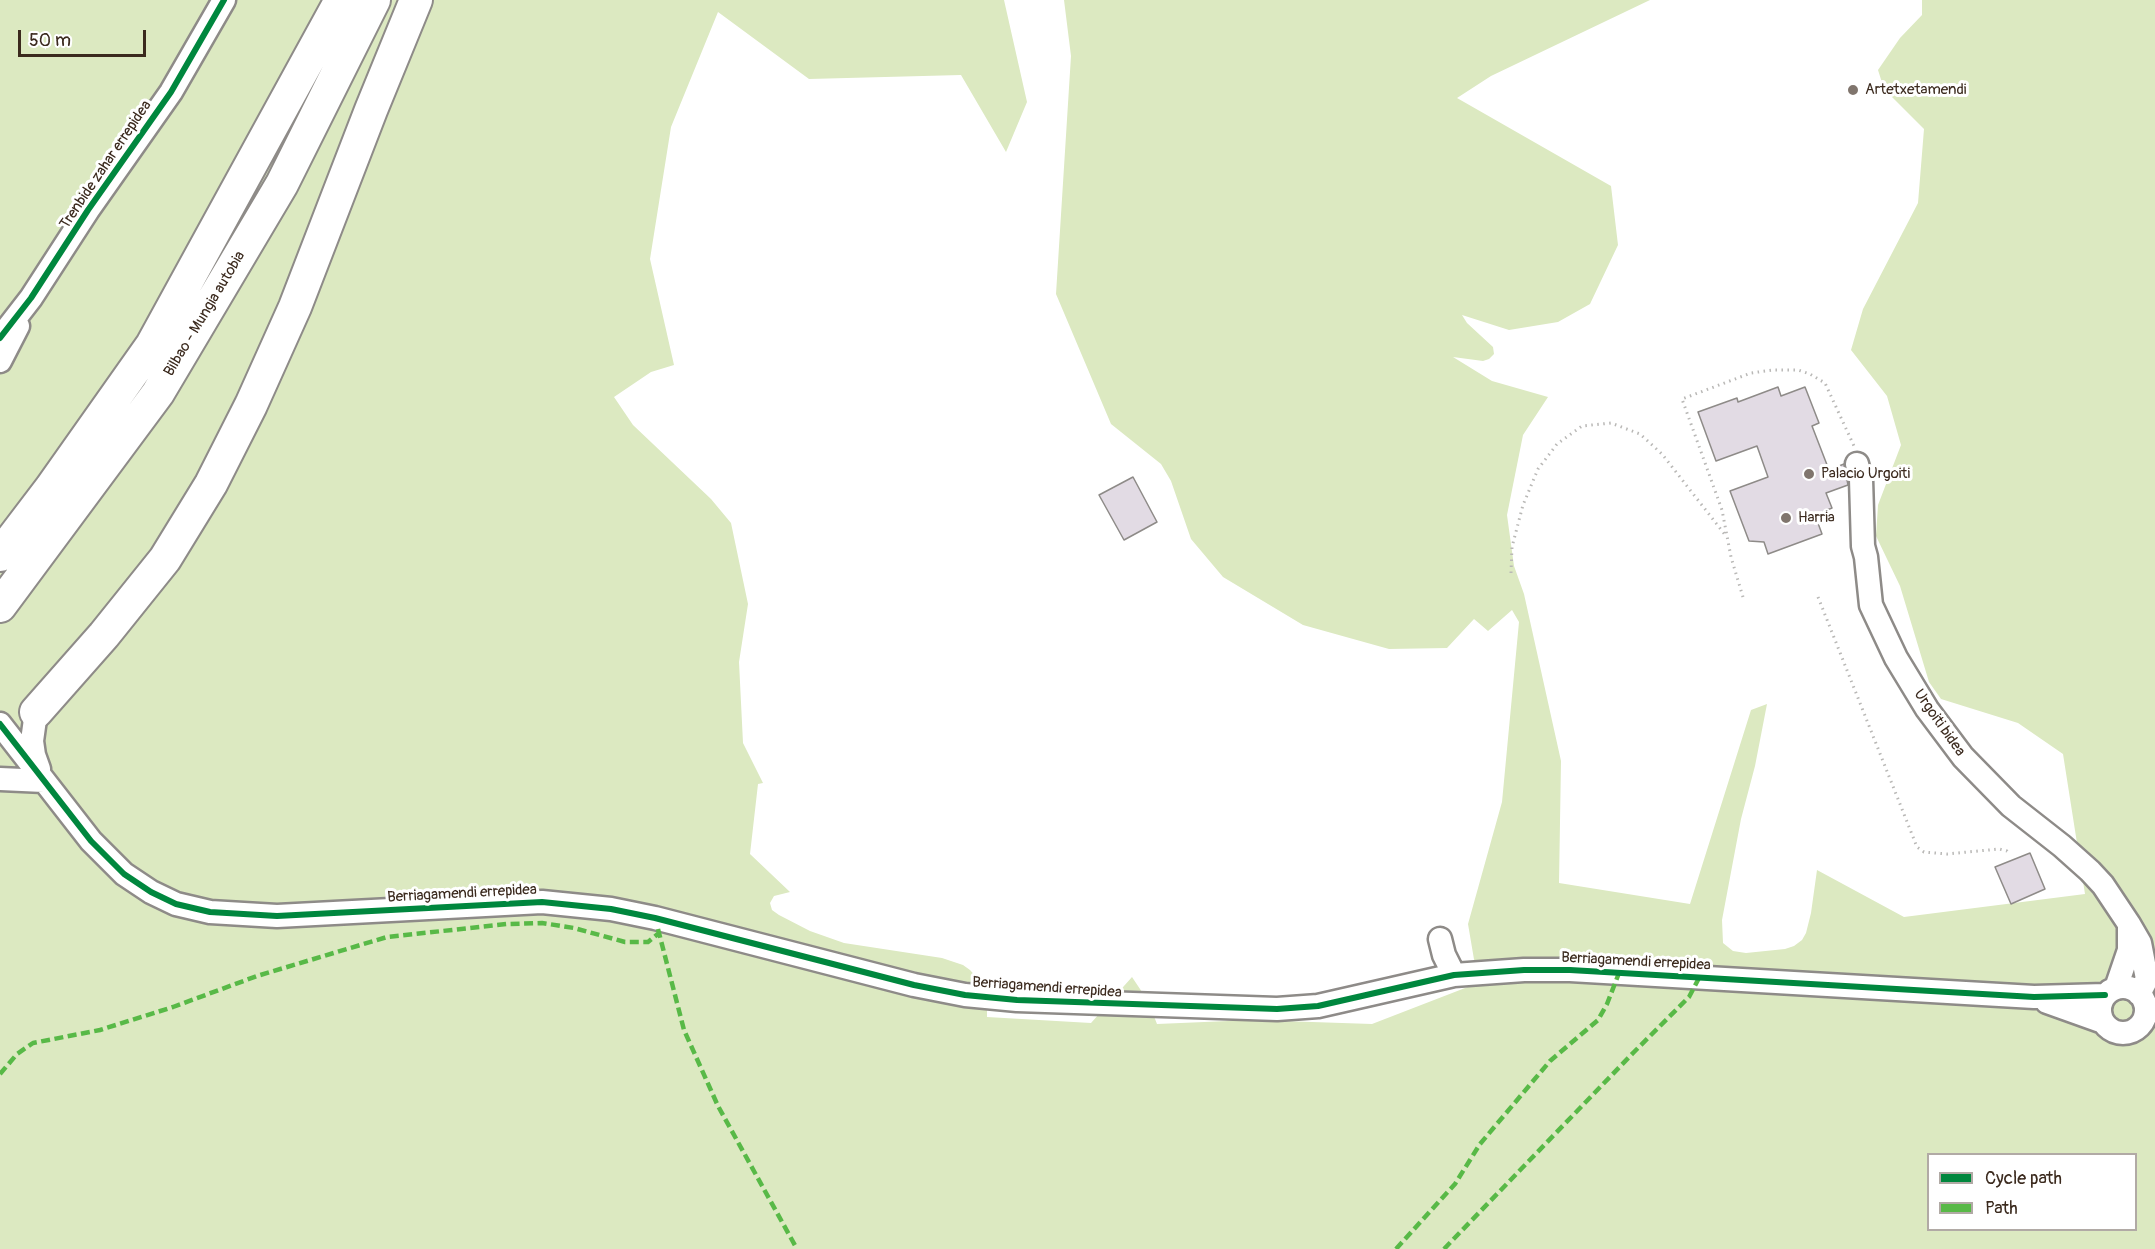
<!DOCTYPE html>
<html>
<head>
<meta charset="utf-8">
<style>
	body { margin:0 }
	#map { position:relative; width:2155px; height:1249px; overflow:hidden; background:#fff; font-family:Pangolin,sans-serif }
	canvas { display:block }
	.legend { position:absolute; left:1927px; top:1153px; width:210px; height:78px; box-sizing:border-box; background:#fff; border:2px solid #b1aaa5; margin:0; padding:8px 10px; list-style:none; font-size:18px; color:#3b2a1e }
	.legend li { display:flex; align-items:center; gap:12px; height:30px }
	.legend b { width:30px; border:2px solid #b1aaa5 }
	.scale { position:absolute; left:18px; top:30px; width:128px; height:27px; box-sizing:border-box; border:3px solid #3b2a1e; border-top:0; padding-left:8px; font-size:18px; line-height:21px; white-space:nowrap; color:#3b2a1e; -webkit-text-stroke:4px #fff; paint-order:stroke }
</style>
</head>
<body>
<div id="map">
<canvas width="2155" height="1249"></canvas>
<ul class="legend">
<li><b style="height:8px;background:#00873e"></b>Cycle path</li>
<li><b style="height:8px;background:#58b947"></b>Path</li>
</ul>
<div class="scale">50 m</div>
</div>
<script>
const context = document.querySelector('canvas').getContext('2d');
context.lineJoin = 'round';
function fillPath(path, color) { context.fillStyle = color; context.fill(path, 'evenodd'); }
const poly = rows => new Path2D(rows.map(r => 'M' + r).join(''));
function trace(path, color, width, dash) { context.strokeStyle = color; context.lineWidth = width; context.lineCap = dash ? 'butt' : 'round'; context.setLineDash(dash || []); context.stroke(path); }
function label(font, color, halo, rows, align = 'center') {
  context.font = font + ' Pangolin,sans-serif'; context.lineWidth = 6; context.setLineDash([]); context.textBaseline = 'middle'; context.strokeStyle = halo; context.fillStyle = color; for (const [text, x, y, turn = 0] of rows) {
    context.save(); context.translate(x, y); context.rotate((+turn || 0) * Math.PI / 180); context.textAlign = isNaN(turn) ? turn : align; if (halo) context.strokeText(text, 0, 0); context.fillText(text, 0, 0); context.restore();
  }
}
fillPath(poly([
	[0,0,1004,0,1027,102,1006,152,961,75,809,79,718,12,671,127,650,259,674,365,651,372,614,397,633,425,711,499,731,523,748,604,739,662,743,743,763,783,758,784,750,854,790,892,774,896,770,903,772,910,779,915,810,931,844,943,942,958,963,965,970,970,980,981,987,1004,987,1017,1091,1023,1132,977,1148,1001,1157,1024,1252,1020,1372,1024,1478,983,1468,924,1502,802,1519,622,1512,610,1488,631,1474,619,1447,648,1389,649,1303,625,1223,577,1191,539,1171,481,1161,464,1111,424,1056,294,1071,56,1064,0,1650,0,1491,76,1457,98,1611,186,1618,245,1590,304,1558,322,1509,330,1462,315,1467,323,1493,347,1494,354,1489,359,1483,361,1453,357,1492,381,1548,397,1523,435,1507,515,1514,566,1524,594,1561,761,1559,883,1690,904,1751,710,1767,704,1755,766,1741,819,1722,920,1723,943,1733,951,1746,953,1785,949,1794,946,1802,940,1806,933,1811,913,1817,870,1904,917,2085,894,2063,754,2018,723,1941,699,1929,682,1900,586,1876,536,1878,505,1901,445,1887,396,1851,350,1863,309,1918,203,1924,129,1884,89,1878,70,1900,38,1922,15,1922,0,2155,0,2155,1249,0,1249],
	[1928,1154,2136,1154,2136,1230,1928,1230]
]), '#dce9c1');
const building = poly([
	[1778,387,1781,396,1805,387,1819,423,1812,426,1829,470,1844,464,1848,485,1826,493,1832,508,1815,515,1822,534,1768,554,1764,542,1749,541,1730,491,1768,477,1757,446,1716,461,1698,412,1737,398,1738,402,1778,387],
	[1133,477,1157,522,1124,540,1099,495,1133,477],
	[2030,853,2045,889,2011,904,1995,867,2030,853]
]);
fillPath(building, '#e2dbe4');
trace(building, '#8e8b88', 1.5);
const minor = poly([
	[0,338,31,298,88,210,171,92,224,0],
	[0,361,18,326],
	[1857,464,1861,479,1863,546,1866,557,1871,605,1896,658,1927,709,1963,757,2011,806,2062,846,2090,871,2103,885,2129,924],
	[36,712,32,741,34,755,39,769],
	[0,724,91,841,124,874,151,892,176,904,210,912,277,916,542,902,611,909,655,918,914,985,965,995,1017,1000,1277,1009,1318,1006,1454,975,1524,970,1570,970,2034,997,2105,995],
	[0,779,44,781],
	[1440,939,1444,955,1454,975],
	'2100 1010a23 23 0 1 1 46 0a23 23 0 1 1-46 0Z',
	[2116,988,2129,950,2129,924,2140,943,2147,979,2139,994],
	[2047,1002,2103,1022]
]);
const highway = poly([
	[0,555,51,488,152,345,341,0],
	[0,606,158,393,282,184,374,0],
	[36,712,104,635,165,559,211,484,251,405,295,307,371,110,416,0]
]);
trace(minor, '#8e8b88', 27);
trace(highway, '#8e8b88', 36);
trace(poly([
	[1511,573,1512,547,1523,505,1538,469,1557,444,1582,426,1611,423,1640,434,1662,454,1726,536],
	[1743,597,1731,557,1722,510,1682,399,1751,373,1773,370,1798,370,1810,374,1825,383,1854,446],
	[1818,597,1917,847,1924,852,1947,854,1999,849,2007,851,2010,854]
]), '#b9b8b6', 3, [1.5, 4.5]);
trace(minor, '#fff', 22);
trace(highway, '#fff', 32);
trace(poly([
	[658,929,684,1030,718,1106,797,1249],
	[0,1074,17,1054,33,1043,100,1030,173,1007,257,976,387,937,507,924,542,923,574,928,625,942,648,942,659,933],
	[1396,1249,1455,1184,1480,1144,1550,1061,1598,1020,1607,1004,1619,973],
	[1444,1249,1634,1052,1689,997,1699,978]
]), '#58b947', 4.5, [9, 4.5]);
trace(poly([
	[0,338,31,298,88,210,171,92,224,0],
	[0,724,91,841,124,874,151,892,176,904,210,912,277,916,542,902,611,909,655,918,914,985,965,995,1017,1000,1277,1009,1318,1006,1454,975,1524,970,1570,970,2034,997,2105,995]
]), '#00873e', 6);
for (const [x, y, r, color] of [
	[1853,90,6,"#80756d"],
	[1809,474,6,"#80756d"],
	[1786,518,6,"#80756d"]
]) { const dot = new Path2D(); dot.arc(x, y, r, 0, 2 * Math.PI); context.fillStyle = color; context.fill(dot); trace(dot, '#fff', 2); }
label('15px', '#3b2a1e', '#fff', [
	["Artetxetamendi",1865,90],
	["Palacio Urgoiti",1821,474],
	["Harria",1798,518]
], 'left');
label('15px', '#3b2a1e', '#fff', [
	["Trenbide zahar errepidea",106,165,-56],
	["Bilbao - Mungia autobia",205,314,-59],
	["Urgoiti bidea",1939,723,55],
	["Berriagamendi errepidea",462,894,-3],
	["Berriagamendi errepidea",1636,962,3],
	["Berriagamendi errepidea",1047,988,4]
]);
</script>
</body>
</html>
